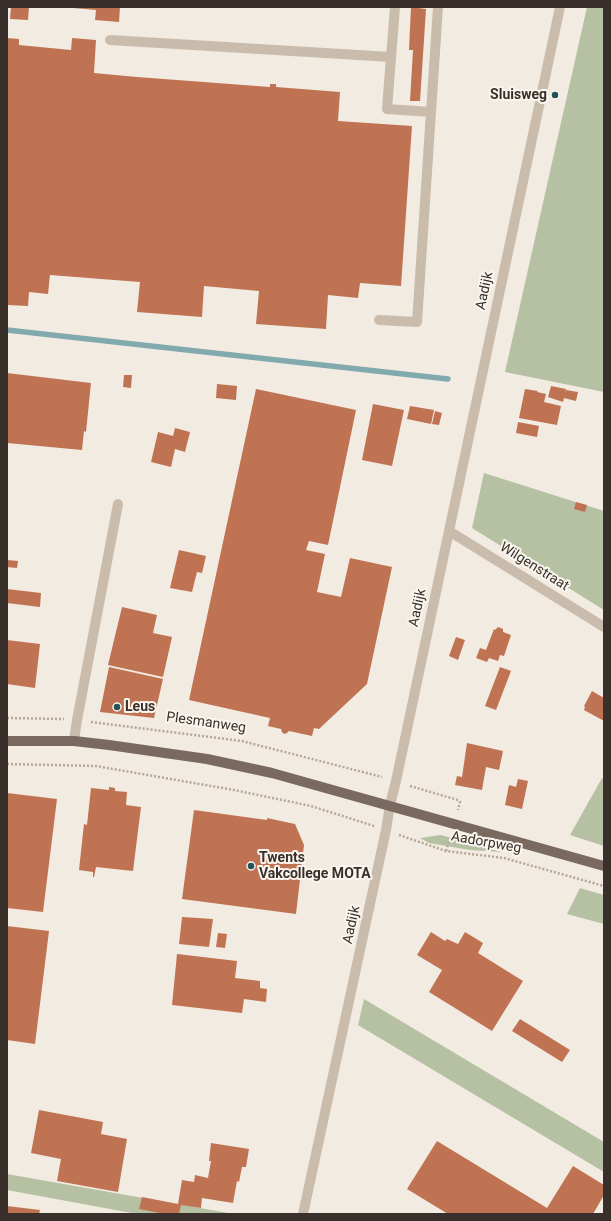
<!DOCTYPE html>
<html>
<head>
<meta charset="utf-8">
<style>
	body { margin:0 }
	#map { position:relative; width:611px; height:1221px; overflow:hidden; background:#f2ebe1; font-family:Roboto,sans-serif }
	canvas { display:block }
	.frame { position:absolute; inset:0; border:8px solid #39302b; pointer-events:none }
</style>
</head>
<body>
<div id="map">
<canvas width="611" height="1221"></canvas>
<div class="frame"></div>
</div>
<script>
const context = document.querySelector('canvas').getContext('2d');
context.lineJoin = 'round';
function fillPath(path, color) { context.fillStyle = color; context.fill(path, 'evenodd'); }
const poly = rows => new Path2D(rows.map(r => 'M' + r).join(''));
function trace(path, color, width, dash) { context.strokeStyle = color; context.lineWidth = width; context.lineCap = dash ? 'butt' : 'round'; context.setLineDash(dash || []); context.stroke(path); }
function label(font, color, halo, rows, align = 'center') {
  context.font = font + ' Roboto,sans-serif'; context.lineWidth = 4; context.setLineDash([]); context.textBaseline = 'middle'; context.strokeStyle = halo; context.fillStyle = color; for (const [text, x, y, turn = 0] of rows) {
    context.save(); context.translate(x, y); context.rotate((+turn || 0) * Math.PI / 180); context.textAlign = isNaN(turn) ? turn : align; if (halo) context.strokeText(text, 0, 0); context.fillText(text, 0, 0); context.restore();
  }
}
fillPath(poly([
	[587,7,604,7,604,392,505,372],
	[484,473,604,511,604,610,472,528],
	[602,778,604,779,604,846,570,835],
	[441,835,502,852,470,850,429,843,420,838],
	[580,888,604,895,604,924,567,914],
	[364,999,604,1142,604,1172,358,1025],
	[7,1174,234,1214,137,1214,7,1190]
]), '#b5c1a2');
trace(poly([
	[7,330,448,379]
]), '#82aaae', 5.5);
fillPath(poly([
	[11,7,29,7,28,20,10,19],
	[74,7,120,7,119,22,95,20,96,10,73,8],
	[411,7,426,9,420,101,410,101,413,50,409,50],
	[7,38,19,39,19,45,71,50,72,38,96,40,94,73,137,77,270,87,270,84,276,84,276,87,340,92,338,121,412,126,401,286,360,283,358,298,328,295,326,329,256,324,259,291,204,286,202,317,137,312,140,282,50,275,48,294,29,292,28,306,7,305],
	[7,373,91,383,86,432,84,431,82,450,7,443],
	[124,375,132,375,131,388,123,387],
	[217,384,237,386,236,400,216,398],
	[551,386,566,389,565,395,566,390,578,392,576,401,564,398,563,402,548,397],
	[256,389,356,410,328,545,309,541,306,550,325,554,317,592,341,597,350,558,392,567,367,684,319,729,314,728,312,736,289,731,287,733,284,734,282,732,281,729,268,726,270,718,189,700],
	[525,389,538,391,537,392,546,394,544,402,561,406,557,425,519,418],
	[373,404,404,410,392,466,362,460],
	[410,406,434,410,431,424,407,419],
	[435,411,442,413,439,425,432,424],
	[518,422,539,426,537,437,516,433],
	[175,428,190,432,185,452,175,449,171,467,151,462,158,432,173,436],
	[576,502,587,505,585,512,574,509],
	[179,550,206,556,202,573,197,572,192,592,170,588],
	[7,560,18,561,17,568,7,567],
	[7,589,41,593,40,607,7,603],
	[122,607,157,615,153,633,172,637,163,677,108,665],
	[498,627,503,629,503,632,511,635,504,656,500,655,498,661,489,658,487,662,476,658,480,648,486,650,494,629,495,630],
	[456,637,465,640,458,660,449,656],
	[7,640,40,644,35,688,7,684],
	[109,667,163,679,154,718,100,712],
	[500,667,511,671,496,710,485,706],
	[592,691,604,698,604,721,584,710,585,707,584,706],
	[467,743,503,751,499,770,486,767,482,790,455,785,457,776,462,777],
	[518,779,528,781,522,809,505,805,509,785,516,787],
	[109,787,115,788,115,791,127,792,126,805,141,807,133,871,96,867,94,877,93,877,93,872,79,870,84,824,87,825,91,788,109,790],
	[7,793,57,799,43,912,7,908],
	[194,810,267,820,267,818,295,824,304,845,296,914,182,899],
	[182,917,213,919,209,947,179,944],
	[7,926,49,931,35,1044,7,1040],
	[431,932,445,941,447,939,458,944,465,932,483,943,478,953,523,981,492,1031,429,992,442,970,417,955],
	[218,933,227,934,225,948,216,947],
	[177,954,237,961,235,978,260,981,260,988,267,989,266,1002,244,999,242,1013,172,1005],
	[520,1019,570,1050,562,1062,512,1031],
	[39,1110,103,1122,101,1134,127,1139,118,1192,57,1181,61,1159,31,1153],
	[437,1141,547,1208,573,1166,604,1185,604,1195,593,1214,448,1214,407,1189],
	[211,1143,249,1149,246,1167,242,1167,239,1182,237,1181,233,1203,202,1198,201,1208,181,1205,179,1214,165,1214,139,1209,142,1197,178,1204,182,1180,194,1182,195,1175,208,1178,211,1161,209,1161],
	[7,1206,40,1210,39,1214,7,1214]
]), '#bf7352');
trace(poly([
	[7,718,64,719],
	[91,722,242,741,382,777],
	[7,764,96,766,234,790,311,806,374,826],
	[410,786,458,800,460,802,458,810],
	[399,835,446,851,504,858,604,886],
	[446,851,450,838]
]), '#b6a697', 2.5, [2, 2]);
trace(poly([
	[110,40,391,57,395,7],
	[391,57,387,109,431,112],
	[379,320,417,322,438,7],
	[449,531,604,627],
	[74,741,77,720,118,504],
	[303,1214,386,830,390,805,396,781,560,7]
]), '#cabcad', 10);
trace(poly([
	[7,741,74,741,109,745,207,759,272,773,604,866]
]), '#7a695e', 10);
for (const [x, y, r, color] of [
	[555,95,4,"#235259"],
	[117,707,4,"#235259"],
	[251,866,4,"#235259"]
]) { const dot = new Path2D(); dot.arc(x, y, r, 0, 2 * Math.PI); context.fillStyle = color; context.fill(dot); trace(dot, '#faf5ee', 1.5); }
label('bold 14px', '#39302b', '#faf5ee', [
	["Sluisweg",547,95,"right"],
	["Leus",125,707],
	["Twents",259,858],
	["Vakcollege MOTA",259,874]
], 'left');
label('14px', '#39302b', '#faf5ee', [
	["Aadijk",485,291,-78],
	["Wilgenstraat",534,567,32],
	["Aadijk",418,608,-78],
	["Plesmanweg",206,723,8],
	["Aadorpweg",486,843,10],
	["Aadijk",352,925,-78]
]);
</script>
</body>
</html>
